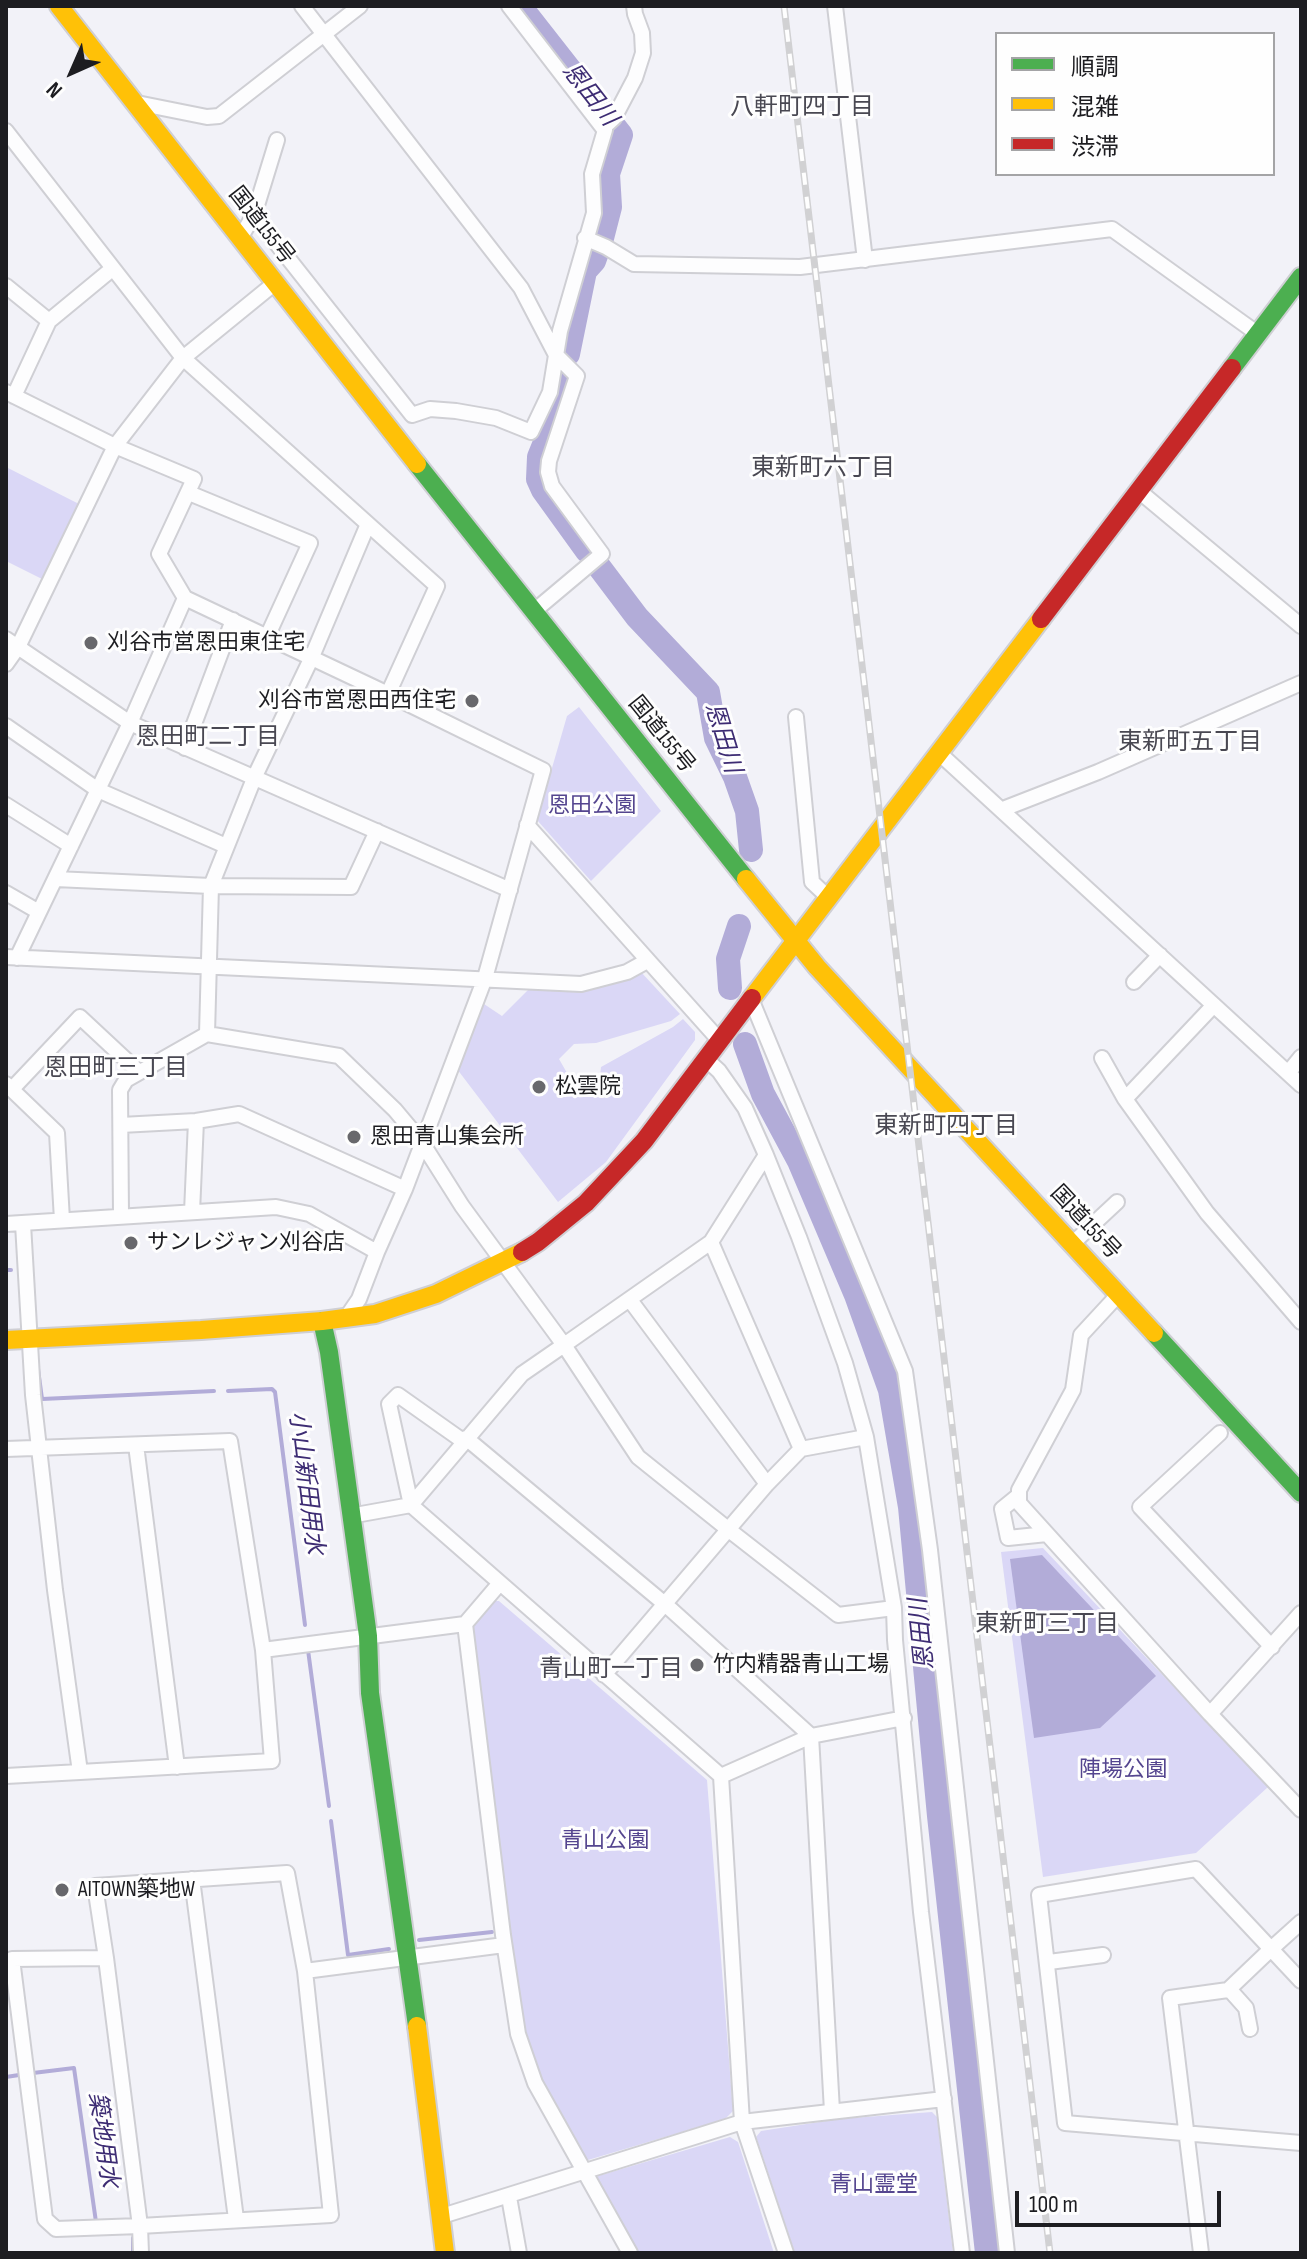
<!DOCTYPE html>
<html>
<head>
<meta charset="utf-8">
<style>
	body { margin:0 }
	#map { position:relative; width:1307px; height:2259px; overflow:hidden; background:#f2f2f8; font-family:"Sofia Sans Condensed","Noto Sans JP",sans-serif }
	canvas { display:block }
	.frame { position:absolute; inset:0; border:8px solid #1d1d21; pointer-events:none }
	.legend { position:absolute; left:995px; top:32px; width:280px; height:144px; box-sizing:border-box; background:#fefefe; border:2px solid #a4a4a6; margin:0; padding:10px 14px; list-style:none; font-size:24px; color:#1d1d21 }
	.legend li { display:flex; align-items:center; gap:16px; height:40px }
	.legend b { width:40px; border:2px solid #a4a4a6 }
	.north { position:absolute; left:32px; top:32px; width:80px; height:80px; -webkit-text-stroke:6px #fefefe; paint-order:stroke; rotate:225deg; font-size:22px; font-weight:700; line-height:32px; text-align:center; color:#1d1d21 }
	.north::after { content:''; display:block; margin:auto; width:28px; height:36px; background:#1d1d21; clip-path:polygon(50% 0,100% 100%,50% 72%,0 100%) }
	.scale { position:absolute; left:1015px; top:2191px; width:206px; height:36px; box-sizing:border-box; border:4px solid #1d1d21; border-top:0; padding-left:10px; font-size:24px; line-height:28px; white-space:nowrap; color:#1d1d21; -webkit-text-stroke:6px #fefefe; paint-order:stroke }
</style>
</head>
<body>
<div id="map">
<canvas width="1307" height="2259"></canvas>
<div class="frame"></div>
<ul class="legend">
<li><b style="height:10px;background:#4caf50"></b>順調</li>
<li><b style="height:10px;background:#ffc107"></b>混雑</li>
<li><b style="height:10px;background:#c62828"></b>渋滞</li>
</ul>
<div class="north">N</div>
<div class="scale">100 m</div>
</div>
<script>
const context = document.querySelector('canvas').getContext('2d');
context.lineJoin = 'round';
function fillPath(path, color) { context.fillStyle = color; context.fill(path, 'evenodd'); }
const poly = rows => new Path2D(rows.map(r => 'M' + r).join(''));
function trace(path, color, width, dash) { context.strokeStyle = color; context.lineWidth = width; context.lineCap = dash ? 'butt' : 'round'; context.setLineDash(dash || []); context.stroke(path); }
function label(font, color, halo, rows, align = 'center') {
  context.font = font + ' "Sofia Sans Condensed","Noto Sans JP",sans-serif'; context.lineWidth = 6; context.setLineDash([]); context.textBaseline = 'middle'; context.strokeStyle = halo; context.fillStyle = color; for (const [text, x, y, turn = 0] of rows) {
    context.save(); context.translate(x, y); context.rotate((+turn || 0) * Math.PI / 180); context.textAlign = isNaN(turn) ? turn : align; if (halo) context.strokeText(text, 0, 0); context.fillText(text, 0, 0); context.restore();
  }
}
fillPath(poly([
	[6,467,79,504,42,579,6,561],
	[579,707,661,811,591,881,537,820,567,716],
	[640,971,680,1014,671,1021,596,1043,574,1044,559,1059,575,1087,600,1076,601,1067,673,1027,683,1019,695,1032,695,1040,606,1162,558,1202,457,1069,481,1002,502,1016,531,987],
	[1043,1548,1268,1787,1196,1853,1043,1877,1001,1552],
	[490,1601,499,1601,707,1780,733,2111,725,2119,588,2160,580,2153,542,2082,521,2019,469,1625],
	[932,2112,937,2117,953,2253,795,2253,756,2137,761,2131,839,2119],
	[730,2137,738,2142,774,2253,635,2253,596,2181,598,2176]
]), '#dad7f6');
fillPath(poly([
	[1042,1555,1156,1676,1100,1728,1034,1738,1010,1559]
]), '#b2acd8');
trace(poly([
	[6,1270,11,1270],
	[38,1369,42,1399,214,1391],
	[228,1391,272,1389,275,1392,305,1625],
	[308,1650,329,1806],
	[331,1821,348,1955,389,1949],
	[419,1940,492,1932],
	[33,2073,74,2068,96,2222],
	[6,2077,19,2075],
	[133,2238,133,2253]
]), '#b2acd8', 4);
trace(poly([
	[520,6,621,135,608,174,610,207,601,242],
	[568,354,585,271,594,261,599,247],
	[565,373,561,403,539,457,538,479,543,490,587,551],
	[600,568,637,617,708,692,716,738,735,777,747,811,751,850],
	[730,988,728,959,739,926],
	[745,1044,763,1094,799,1161,856,1295,890,1390,910,1507,939,1816,987,2253]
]), '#b2acd8', 24);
const street = poly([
	[302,6,521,288,556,355,577,376,549,461,548,472,552,486,602,554,533,612],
	[509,6,603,128],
	[835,6,865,260],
	[137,103,207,117,219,116,360,6],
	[6,131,183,358,437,586,388,694],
	[254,215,412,415,430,409,456,411,496,418,531,432,550,392,560,331,594,213,592,174,605,130,603,128,614,118,635,78,643,53,642,33,635,14,634,6],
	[240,238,254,215,277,140],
	[585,238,606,247,634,264,800,267,1112,229,1258,334],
	[6,286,49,321],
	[6,392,115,446,194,479,159,554,185,598,388,694,543,770,485,978,405,1189,377,1252],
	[14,396,49,321,112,269],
	[1139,491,1301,626],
	[189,493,310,543,267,637],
	[6,639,130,723,510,890],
	[6,664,18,647,115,446,183,358,275,283],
	[796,717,812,882,829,898],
	[6,726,98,790,226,846],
	[185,748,233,620],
	[939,753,1301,1085],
	[6,805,71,846],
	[1003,809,1098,772,1301,683],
	[527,825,720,1041],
	[55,879,211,886,351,887,377,831],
	[6,893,39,912],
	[6,957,581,984,627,972,647,961],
	[17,958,130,723,185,598],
	[1134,982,1160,955],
	[751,999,905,1371,930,1550,1007,2253],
	[1213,1006,1125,1099,1207,1213,1301,1322],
	[207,1034,211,886,255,776,311,659,368,524],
	[1102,1058,1125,1099],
	[707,1060,719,1071,745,1108,766,1155,799,1237,845,1363,866,1437,894,1608,895,1640,921,1912,962,2253],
	[1288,1073,1301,1057],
	[6,1084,57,1133,62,1220],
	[12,1089,80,1017,139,1072],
	[121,1125,196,1121,239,1114,405,1189],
	[766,1155,711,1242,564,1345,638,1457,729,1530,838,1615,894,1608],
	[192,1212,196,1121],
	[121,1215,120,1090,126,1080,207,1034,339,1056,395,1110,421,1141,462,1206,564,1345,522,1374,411,1505,350,1516],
	[6,1224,276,1207,309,1214,377,1252,359,1299,346,1318],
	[711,1242,801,1449],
	[1072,1244,1117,1202],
	[1118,1295,1081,1335,1073,1390,1019,1490,1019,1503,1210,1714],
	[630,1300,767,1484],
	[1220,1433,1140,1507,1272,1647],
	[466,1438,666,1605,811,1736,904,1718],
	[463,1441,398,1395,389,1404,411,1505,721,1776,742,2122,786,2253],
	[136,1445,177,1767],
	[6,1449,230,1441,263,1650,272,1761,80,1772],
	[1018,1496,1002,1509,1008,1538,1047,1534],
	[1301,1613,1210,1714,1301,1810],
	[465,1624,500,1583],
	[263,1650,465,1624,503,1935,518,2034,535,2083,630,2253],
	[604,1675,767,1484,801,1449,866,1437],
	[6,1776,80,1772,55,1590,33,1395,23,1224],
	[721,1776,811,1736,832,2111],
	[192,1879,236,2219],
	[1301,1922,1271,1949,1196,1869,1039,1895,1065,2123,1301,2143],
	[106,1958,12,1959,45,2219,56,2229,140,2226,331,2215,305,1971,287,1873,95,1886,106,1958,140,2226,141,2253],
	[1049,1962,1103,1955],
	[305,1971,504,1945],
	[1229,1989,1246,2008,1250,2029],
	[509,2197,519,2253],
	[442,2216,742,2122,944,2099],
	[1201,2253,1170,1998,1228,1990,1271,1949,1301,1981]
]);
const fast = poly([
	[1232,368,1301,277],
	[417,464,746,879],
	[322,1321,329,1352,368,1636,370,1693,417,2026],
	[1154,1333,1301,1493]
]);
const slow = poly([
	[59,6,417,464],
	[746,879,817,967,1154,1333],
	[752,998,1041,619],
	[6,1340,201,1330,322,1321,375,1314,436,1294,522,1252],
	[417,2026,445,2253]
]);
const jam = poly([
	[1041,619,1232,368],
	[522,1252,538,1242,586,1203,644,1141,752,998]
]);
trace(street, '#cfcfd4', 18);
trace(fast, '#cfcfd4', 22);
trace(slow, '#cfcfd4', 22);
trace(jam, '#cfcfd4', 22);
trace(street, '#fdfdfe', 14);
trace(fast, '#4caf50', 18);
trace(slow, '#ffc107', 18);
trace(jam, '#c62828', 18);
const rail = poly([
	[784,6,1050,2253]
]);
trace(rail, '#d1d1d3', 7);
trace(rail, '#fefefe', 4, [12]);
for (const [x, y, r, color] of [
	[91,643,8,"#68686c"],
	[472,701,8,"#68686c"],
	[539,1087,8,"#68686c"],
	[354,1137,8,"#68686c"],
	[131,1243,8,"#68686c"],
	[697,1665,8,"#68686c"],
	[62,1890,8,"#68686c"]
]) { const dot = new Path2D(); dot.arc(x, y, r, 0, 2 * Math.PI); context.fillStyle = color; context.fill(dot); trace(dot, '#fefefe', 3); }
label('22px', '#1d1d21', '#fefefe', [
	["国道155号",261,226,52],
	["国道155号",661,735,51],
	["国道155号",1085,1223,47]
]);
label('22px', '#1d1d21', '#fefefe', [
	["刈谷市営恩田東住宅",107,643],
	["刈谷市営恩田西住宅",456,701,"right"],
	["松雲院",555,1087],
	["恩田青山集会所",370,1137],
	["サンレジャン刈谷店",147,1243],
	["竹内精器青山工場",713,1665],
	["AITOWN築地W",78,1890]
], 'left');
label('22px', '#54458f', '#fefefe', [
	["恩田公園",592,806],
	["陣場公園",1123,1770],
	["青山公園",605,1841],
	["青山霊堂",874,2185]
]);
label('italic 24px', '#3d2c73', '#fefefe', [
	["恩田川",589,95,52],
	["恩田川",722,738,73],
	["小山新田用水",305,1483,83],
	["恩田川",923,1634,-96],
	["築地用水",102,2140,82]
]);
label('24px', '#494852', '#fefefe', [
	["八軒町四丁目",802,108],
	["東新町六丁目",823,469],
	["恩田町二丁目",208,738],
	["東新町五丁目",1190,743],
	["恩田町三丁目",116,1069],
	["東新町四丁目",946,1127],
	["東新町三丁目",1047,1625],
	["青山町一丁目",611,1670]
]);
</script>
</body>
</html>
